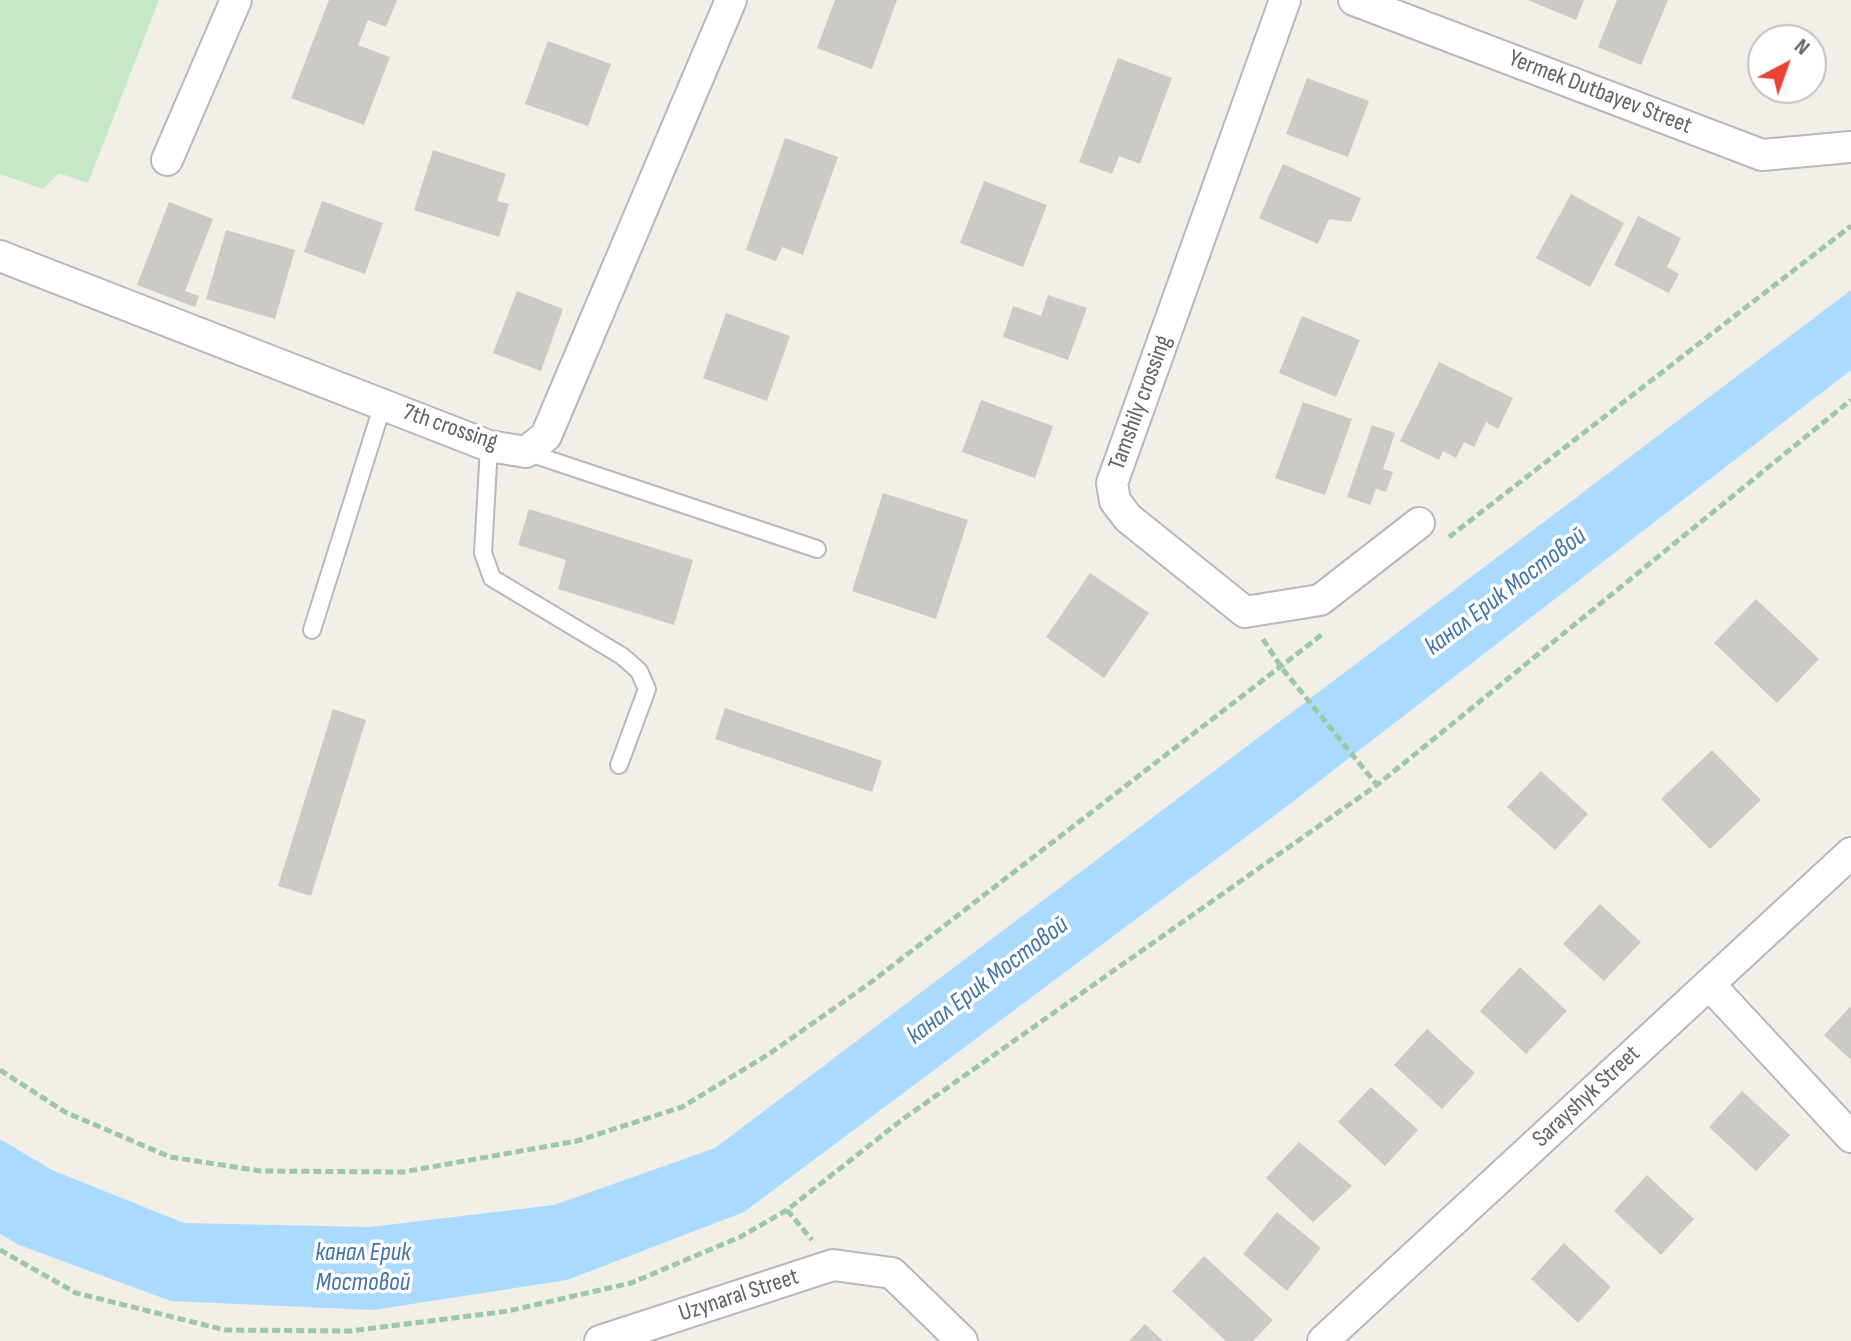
<!DOCTYPE html>
<html>
<head>
<meta charset="utf-8">
<style>
	body { margin:0 }
	#map { position:relative; width:1851px; height:1341px; overflow:hidden; background:#f1efe8; font-family:"Sofia Sans Condensed",sans-serif }
	canvas { display:block }
	.north { position:absolute; left:1747px; top:24px; width:80px; height:80px; box-sizing:border-box; background:#fff; border:2px solid #bfc1c3; border-radius:50%; rotate:41deg; font-size:22px; font-weight:700; line-height:32px; text-align:center; color:#5f6368 }
	.north::after { content:''; display:block; margin:auto; width:28px; height:36px; background:#ea4335; clip-path:polygon(50% 0,100% 100%,50% 72%,0 100%) }
</style>
</head>
<body>
<div id="map">
<canvas width="1851" height="1341"></canvas>
<div class="north">N</div>
</div>
<script>
const context = document.querySelector('canvas').getContext('2d');
context.lineJoin = 'round';
function fillPath(path, color) { context.fillStyle = color; context.fill(path, 'evenodd'); }
const poly = rows => new Path2D(rows.map(r => 'M' + r).join(''));
function trace(path, color, width, dash) { context.strokeStyle = color; context.lineWidth = width; context.lineCap = dash ? 'butt' : 'round'; context.setLineDash(dash || []); context.stroke(path); }
function label(font, color, halo, rows, align = 'center') {
  context.font = font + ' "Sofia Sans Condensed",sans-serif'; context.lineWidth = 7; context.setLineDash([]); context.textBaseline = 'middle'; context.strokeStyle = halo; context.fillStyle = color; for (const [text, x, y, turn = 0] of rows) {
    context.save(); context.translate(x, y); context.rotate((+turn || 0) * Math.PI / 180); context.textAlign = isNaN(turn) ? turn : align; if (halo) context.strokeText(text, 0, 0); context.fillText(text, 0, 0); context.restore();
  }
}
fillPath(poly([
	[0,0,159,0,88,183,59,173,43,189,0,174]
]), '#c5e8c5');
fillPath(poly([
	[1851,290,1851,370,1282,810,744,1212,567,1280,373,1310,171,1301,19,1245,0,1234,0,1139,52,1170,184,1223,370,1227,554,1205,715,1148]
]), '#aadaff');
fillPath(poly([
	[329,0,397,0,386,27,368,20,358,45,390,57,364,125,291,98],
	[835,0,897,0,872,69,817,48],
	[1528,0,1584,0,1576,20],
	[1617,0,1668,0,1641,65,1598,47],
	[548,41,611,64,588,126,525,104],
	[1118,58,1172,78,1140,164,1119,156,1112,174,1079,162],
	[1307,78,1369,101,1348,157,1286,134],
	[785,138,838,157,803,255,782,247,776,261,746,250],
	[433,150,506,174,497,201,509,204,499,237,414,210],
	[1283,164,1361,198,1351,222,1329,219,1318,244,1259,218],
	[984,181,1047,205,1023,267,960,243],
	[1571,194,1624,223,1590,287,1536,258],
	[322,201,383,223,365,274,304,252],
	[169,202,213,219,185,291,199,296,195,307,137,285],
	[1638,216,1681,238,1667,267,1679,274,1669,293,1614,265],
	[226,230,295,250,275,319,206,299],
	[517,291,563,309,541,371,493,353],
	[1048,295,1087,308,1068,360,1003,337,1013,306,1041,316],
	[726,313,790,336,767,401,703,378],
	[1302,316,1360,340,1336,397,1279,373],
	[1439,362,1513,398,1498,429,1486,422,1474,447,1464,442,1456,458,1443,451,1439,460,1400,441],
	[981,400,1053,426,1035,478,962,452],
	[1303,402,1352,419,1325,495,1275,478],
	[1372,425,1395,433,1383,469,1393,472,1386,492,1376,489,1370,505,1347,497],
	[883,493,968,520,936,619,852,591],
	[529,509,693,560,674,625,558,589,566,560,518,545],
	[1090,573,1149,613,1104,678,1046,637],
	[1756,599,1819,659,1777,703,1714,643],
	[725,708,882,761,872,792,715,739],
	[333,709,366,720,311,896,278,886],
	[1712,750,1761,800,1710,849,1661,799],
	[1541,771,1588,814,1555,850,1507,807],
	[1600,904,1641,942,1604,981,1563,944],
	[1520,967,1567,1011,1526,1054,1480,1011],
	[1851,1006,1851,1060,1824,1035],
	[1427,1029,1475,1073,1442,1109,1394,1065],
	[1371,1087,1418,1130,1385,1166,1338,1122],
	[1742,1091,1790,1135,1756,1171,1709,1127],
	[1299,1142,1352,1186,1313,1222,1266,1178],
	[1647,1175,1694,1219,1661,1255,1614,1211],
	[1277,1212,1321,1248,1287,1291,1243,1254],
	[1564,1243,1611,1287,1578,1323,1531,1279],
	[1204,1256,1273,1320,1253,1341,1226,1341,1172,1291],
	[1145,1324,1163,1341,1129,1341]
]), '#cccac5');
const lane = poly([
	[489,446,483,553,492,578,622,656,639,671,647,689,619,765],
	[526,452,817,549],
	[312,630,383,404]
]);
const street = poly([
	[1285,0,1112,483,1115,501,1128,518,1245,612,1320,600,1419,523],
	[1354,0,1762,155,1851,147],
	[167,160,236,0],
	[0,256,489,446,526,452,546,436,731,0],
	[1709,984,1851,1137],
	[600,1341,833,1265,892,1273,962,1341],
	[1323,1341,1851,853]
]);
trace(lane, '#b5b8bc', 20);
trace(street, '#b5b8bc', 34);
trace(poly([
	[1449,537,1851,226],
	[1263,639,1281,667,1377,785],
	[0,1070,65,1112,170,1157,261,1171,403,1172,577,1141,682,1107,769,1054,870,983,1324,633],
	[787,1210,812,1240],
	[0,1250,76,1293,225,1330,351,1331,508,1311,631,1283,740,1237,787,1210,903,1119,1377,785,1851,400]
]), '#9cc7a9', 5, [8, 4]);
trace(lane, '#fff', 16);
trace(street, '#fff', 30);
label('24px', '#5f6368', '#fff', [
	["Yermek Dutbayev Street",1600,93,21],
	["Tamshily crossing",1141,403,-70],
	["7th crossing",450,428,19],
	["Sarayshyk Street",1587,1097,-43],
	["Uzynaral Street",739,1296,-18]
]);
label('italic 26px', '#4174aa', '#fff', [
	["канал Ерик Мостовой",1506,592,-37],
	["канал Ерик Мостовой",988,981,-37],
	["канал Ерик",363,1253],
	["Мостовой",363,1283]
]);
</script>
</body>
</html>
